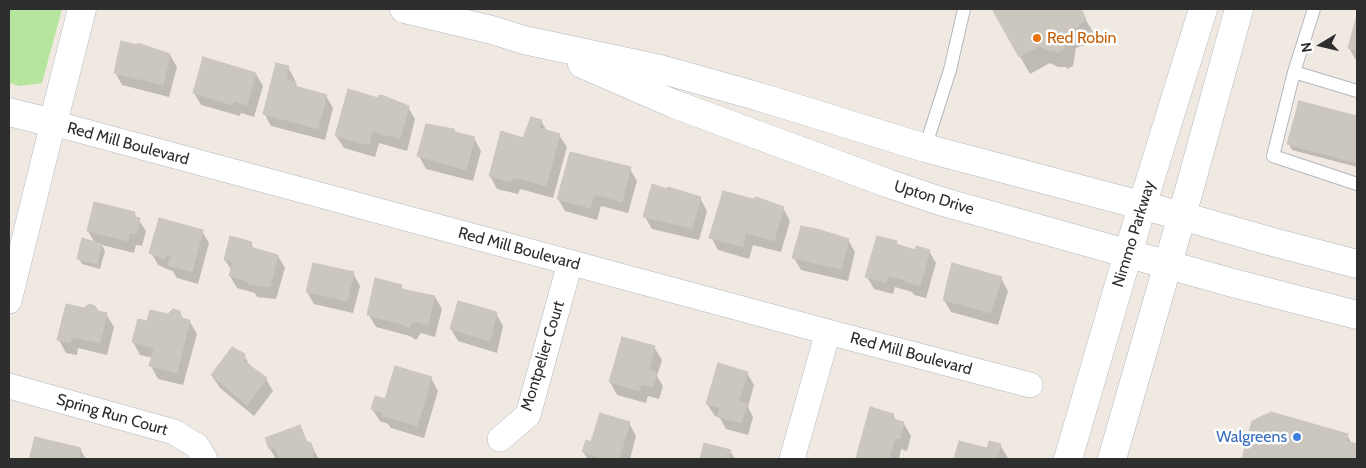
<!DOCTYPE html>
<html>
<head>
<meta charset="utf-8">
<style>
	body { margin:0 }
	#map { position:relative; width:1366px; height:468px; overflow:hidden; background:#efe9e1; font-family:Cabin,sans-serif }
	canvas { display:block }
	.frame { position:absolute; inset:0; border:10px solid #2e2e2e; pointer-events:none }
	.north { position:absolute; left:1296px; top:20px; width:50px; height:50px; -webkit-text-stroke:4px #fff; paint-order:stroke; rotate:261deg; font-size:14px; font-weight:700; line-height:20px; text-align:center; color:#2e2e2e }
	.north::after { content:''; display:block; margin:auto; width:18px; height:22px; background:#2e2e2e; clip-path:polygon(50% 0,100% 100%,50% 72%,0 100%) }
</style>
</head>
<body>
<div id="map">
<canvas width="1366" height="468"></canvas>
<div class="frame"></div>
<div class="north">N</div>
</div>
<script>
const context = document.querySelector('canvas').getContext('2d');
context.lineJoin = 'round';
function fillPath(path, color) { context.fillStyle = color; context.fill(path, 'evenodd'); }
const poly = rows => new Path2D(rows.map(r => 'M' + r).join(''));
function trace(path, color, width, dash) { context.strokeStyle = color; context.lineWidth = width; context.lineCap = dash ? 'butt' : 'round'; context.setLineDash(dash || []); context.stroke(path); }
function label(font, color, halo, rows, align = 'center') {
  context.font = font + ' Cabin,sans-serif'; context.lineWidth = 5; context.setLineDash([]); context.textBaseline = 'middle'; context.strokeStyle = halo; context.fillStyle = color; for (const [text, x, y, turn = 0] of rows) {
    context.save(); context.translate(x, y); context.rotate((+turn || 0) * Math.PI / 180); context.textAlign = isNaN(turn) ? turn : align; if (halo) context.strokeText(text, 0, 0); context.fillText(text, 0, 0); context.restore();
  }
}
fillPath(poly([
	[9,9,62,9,42,83,20,86,9,83]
]), '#b6e59e');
fillPath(poly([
	[993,9,1079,9,1096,37,1087,44,1076,48,1073,66,1067,69,1066,67,1058,67,1050,63,1030,74],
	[1357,20,1357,62,1349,48],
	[170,55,177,67,169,97,122,85,115,72],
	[288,67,295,80,295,82,298,88,326,96,333,108,325,140,271,126,264,113],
	[256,74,263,86,254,117,241,113,240,116,201,105,194,93],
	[1300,102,1357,118,1357,167,1292,150,1289,144],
	[408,107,415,119,407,151,379,143,375,157,344,148,336,136],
	[541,121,547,131,559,135,567,147,553,198,520,189,518,194,497,189,490,176,501,133,524,139],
	[455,133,474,138,481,151,473,181,426,169,419,156],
	[630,169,637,181,628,213,601,206,597,220,565,211,558,199],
	[700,198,707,211,699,240,652,229,645,217],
	[783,208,790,221,781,252,753,245,749,259,718,250,711,237],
	[134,213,146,231,142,246,136,245,134,253,102,245,105,251,100,269,82,264,79,258,95,243,88,231],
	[202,231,209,243,198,284,177,278,172,270,172,271,158,265,151,252],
	[848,240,855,252,848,281,801,270,794,258],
	[251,243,254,250,278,256,285,268,276,299,257,297,255,293,237,288,230,276,232,271,225,260],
	[896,243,898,246,915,251,929,251,936,263,926,298,914,295,912,292,895,287,893,294,874,289,867,277],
	[353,273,360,286,353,313,314,304,307,292],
	[1001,278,1008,291,998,325,951,312,944,300],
	[401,286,404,291,435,297,442,309,435,337,421,333,416,340,410,336,376,327,369,315],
	[97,312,106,314,114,327,107,355,78,348,77,355,66,353,59,340],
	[179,312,184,320,190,322,197,334,183,385,158,379,151,366,153,358,140,355,133,342,169,315],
	[496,313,503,326,497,353,458,341,451,329],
	[654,347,662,360,657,376,663,386,659,399,648,396,646,403,617,395,610,382],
	[244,355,251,368,266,379,273,391,254,416,220,388,212,376],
	[747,373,754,385,748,407,753,417,748,435,726,429,720,418,715,416,707,404],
	[431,378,438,391,424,438,391,428,388,424,380,421,372,409],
	[893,415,897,422,904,424,911,436,907,451,901,449,899,459,858,459,857,458],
	[1253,422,1347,435,1352,444,1357,445,1357,459,1243,459],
	[629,423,636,436,630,459,588,459,583,452,592,443],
	[299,426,308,444,310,444,319,459,276,459,270,449,266,439],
	[36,438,80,449,86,459,30,459],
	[960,442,988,450,1000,445,1008,458,1007,459,956,459],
	[705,444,730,451,735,459,701,459]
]), '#0003');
const building = poly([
	[992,9,1081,9,1086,19,1077,27,1066,31,1064,48,1056,53,1055,50,1047,50,1039,46,1019,57,992,9],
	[1357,15,1357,51,1348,48,1357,15],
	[121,41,137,45,138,43,170,54,163,85,114,73,121,41],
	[203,57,256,73,247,105,234,101,233,105,193,93,203,57],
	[276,63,289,66,286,79,296,82,295,86,327,95,318,129,263,114,276,63],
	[348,89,378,98,379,95,384,96,409,106,400,139,372,131,369,145,335,136,348,89],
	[1299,101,1357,116,1357,163,1287,144,1299,101],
	[531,117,542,120,539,128,560,134,546,186,513,177,511,182,489,176,501,131,523,138,531,117],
	[426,124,454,129,455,132,475,137,466,170,417,156,426,124],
	[570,152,631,167,622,202,594,194,590,208,557,199,570,152],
	[652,184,667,189,668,187,701,197,692,228,643,217,652,184],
	[723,191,753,199,756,197,784,207,774,241,746,233,743,247,709,238,723,191],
	[94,202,135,212,134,217,140,218,136,234,129,233,128,241,87,231,94,202],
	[159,218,203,230,192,272,168,265,171,256,168,255,164,259,149,253,159,218],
	[801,226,817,229,849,239,841,269,792,258,801,226],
	[230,236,252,242,250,247,278,255,270,287,249,284,247,281,229,276,233,262,224,260,230,236],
	[877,236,897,241,896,244,915,250,916,246,930,250,920,286,906,282,906,280,888,276,886,283,865,277,877,236],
	[82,238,102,244,97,264,77,259,82,238],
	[313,263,354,272,347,301,306,292,313,263],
	[952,263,1002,277,991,313,943,300,952,263],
	[375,278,402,285,401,289,435,296,428,325,413,321,409,328,402,324,367,315,375,278],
	[458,301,497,312,490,341,450,329,458,301],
	[66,304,84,308,89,304,95,306,98,311,107,313,100,343,72,337,70,343,57,340,66,304],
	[173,309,180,311,181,318,190,320,177,373,149,366,154,348,132,342,138,319,147,321,150,310,168,314,173,309],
	[622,337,655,346,649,370,657,373,653,387,641,384,639,391,609,382,622,337],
	[232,347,245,354,244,361,267,378,247,405,211,375,232,347],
	[718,363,748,372,739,401,747,403,741,423,718,417,720,408,706,404,718,363],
	[395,366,432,377,417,426,382,416,383,413,371,409,375,396,385,399,395,366],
	[870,407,894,414,892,419,904,422,900,439,895,438,889,459,856,458,870,407],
	[1271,412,1348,434,1346,441,1357,444,1357,459,1242,459,1252,421,1271,412],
	[600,413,630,422,619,459,606,459,582,452,586,440,591,442,600,413],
	[300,425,307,442,311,443,314,451,312,454,313,459,280,459,275,447,269,449,265,438,300,425],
	[35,437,81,448,78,459,29,459,35,437],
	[959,441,987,448,989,441,1001,444,997,459,954,459,959,441],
	[704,443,731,450,729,459,700,459,704,443]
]);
fillPath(building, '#cbc7bf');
trace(building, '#cbc5ba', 1);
const lane = poly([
	[1314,9,1294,72,1273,156,1357,184],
	[1294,72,1357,91],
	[925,148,950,70,964,9]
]);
const street = poly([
	[9,301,53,123,828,332,1030,385],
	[9,386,174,432,197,446,205,459],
	[500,439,528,415,570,263],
	[792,459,828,332]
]);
const secondary = poly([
	[404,9,492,30,524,40,660,69,760,97,925,148,1182,216,1269,241,1357,264],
	[582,64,674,104,890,184,940,201,1233,283,1357,315],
	[9,112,53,123,82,9],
	[1068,459,1142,206,1203,9],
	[1112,459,1190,187,1239,9]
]);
trace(lane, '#b4b7c1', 14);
trace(street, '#b4b7c1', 26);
trace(secondary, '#b4b7c1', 29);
trace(lane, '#fff', 12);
trace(street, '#fff', 25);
trace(secondary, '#fff', 28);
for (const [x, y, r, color] of [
	[1037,38,5,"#e8710a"],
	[1297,437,5,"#3f7fe0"]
]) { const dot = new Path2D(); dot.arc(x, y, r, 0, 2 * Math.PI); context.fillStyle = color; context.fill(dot); trace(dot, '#fff', 2); }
label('16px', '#c56008', '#fff', [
	["Red Robin",1047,38]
], 'left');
label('16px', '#2e2e2e', '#fff', [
	["Red Mill Boulevard",128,144,15],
	["Upton Drive",934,198,17],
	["Nimmo Parkway",1134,234,-73],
	["Red Mill Boulevard",519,249,15],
	["Red Mill Boulevard",911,354,15],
	["Montpelier Court",543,356,-73],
	["Spring Run Court",112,415,16]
]);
label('16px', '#366cbe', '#fff', [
	["Walgreens",1287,437]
], 'right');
</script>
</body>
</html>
